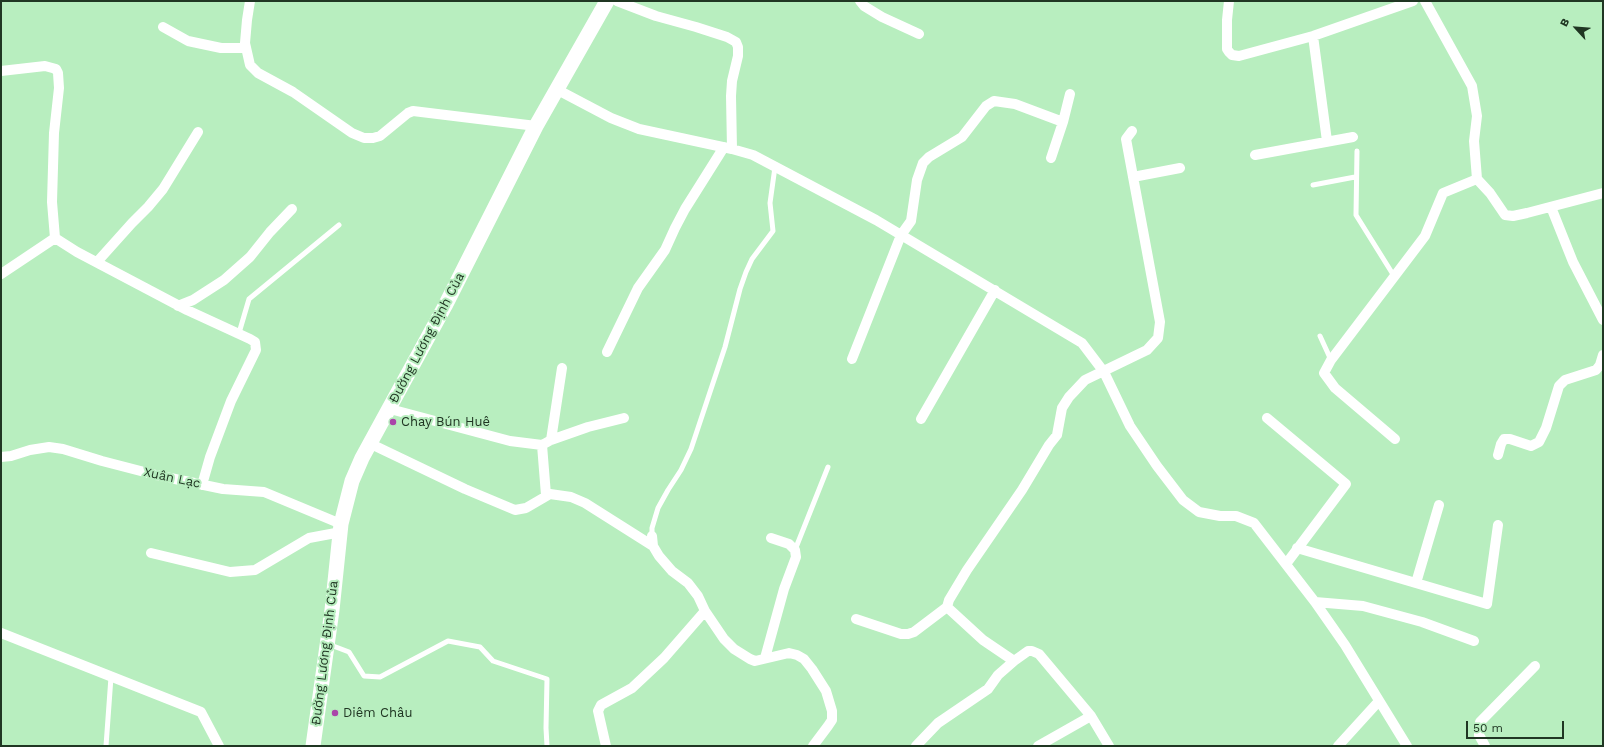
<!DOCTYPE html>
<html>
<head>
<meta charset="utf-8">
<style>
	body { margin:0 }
	#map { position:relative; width:1604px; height:747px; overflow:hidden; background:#b8eebf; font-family:"Work Sans",sans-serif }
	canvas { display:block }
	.frame { position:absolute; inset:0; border:2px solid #203623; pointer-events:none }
	.north { position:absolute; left:1556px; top:8px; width:40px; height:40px; -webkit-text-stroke:3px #b8eebf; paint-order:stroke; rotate:296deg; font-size:11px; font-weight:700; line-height:16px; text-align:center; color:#203623 }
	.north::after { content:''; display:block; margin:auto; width:14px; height:18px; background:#203623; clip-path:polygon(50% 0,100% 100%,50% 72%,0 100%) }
	.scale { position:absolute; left:1466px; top:721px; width:98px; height:18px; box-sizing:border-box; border:2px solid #203623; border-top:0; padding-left:5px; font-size:12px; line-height:14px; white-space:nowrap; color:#203623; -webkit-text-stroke:3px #b8eebf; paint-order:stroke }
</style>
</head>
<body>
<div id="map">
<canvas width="1604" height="747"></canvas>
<div class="frame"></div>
<div class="north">B</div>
<div class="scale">50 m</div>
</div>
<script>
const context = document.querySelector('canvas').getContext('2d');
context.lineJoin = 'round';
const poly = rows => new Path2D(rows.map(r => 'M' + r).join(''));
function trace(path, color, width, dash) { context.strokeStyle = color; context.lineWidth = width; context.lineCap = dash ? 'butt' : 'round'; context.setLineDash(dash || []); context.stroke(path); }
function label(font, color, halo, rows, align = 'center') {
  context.font = font + ' "Work Sans",sans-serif'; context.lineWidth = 4; context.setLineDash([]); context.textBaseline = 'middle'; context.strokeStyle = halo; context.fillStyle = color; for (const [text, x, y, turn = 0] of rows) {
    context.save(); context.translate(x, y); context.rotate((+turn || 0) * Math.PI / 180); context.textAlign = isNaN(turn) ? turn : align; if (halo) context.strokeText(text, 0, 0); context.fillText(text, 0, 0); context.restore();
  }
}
trace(poly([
	[1357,151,1356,215,1394,276],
	[1313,185,1355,177],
	[239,333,249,299,339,225],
	[1320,336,1331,360],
	[652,536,652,528,658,508,668,490,681,470,691,449,725,347,740,289,746,272,752,259,773,231,770,203,775,167],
	[795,550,828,467],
	[328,644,349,652,364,676,380,677,448,641,480,647,493,661,547,679,546,728,547,746],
	[106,746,111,677]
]), '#fff', 5);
trace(poly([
	[250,1,247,20,245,43,250,65,258,73,293,92,352,133,364,138,373,138,380,136,408,113,413,111,536,126],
	[617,1,656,16,696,27,727,37,736,42,738,47,738,56,732,81,731,96,732,149],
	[860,1,864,6,882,17,919,34],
	[1229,1,1227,20,1227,49,1229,52,1232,55,1239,56,1313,36,1413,1],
	[1425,1,1472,86,1477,116,1474,141,1477,179,1490,193,1505,215,1513,216,1527,213,1603,193],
	[163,27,188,41,221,48,246,48],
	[1313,36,1327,141],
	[1,71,45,66,56,69,58,73,59,88,54,133,52,202,55,238,77,252,187,310,250,339,255,342,256,350,231,401,210,457,202,485],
	[556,89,611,118,639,129,732,149,753,155,876,220,1082,343,1104,372,1130,426,1157,466,1183,500,1199,512,1220,516,1236,516,1254,523,1315,602,1345,645,1407,746],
	[1255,155,1353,137],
	[1051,158,1063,122],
	[1133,177,1180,168],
	[1551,207,1573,262,1603,320],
	[97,262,132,223,148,207,163,189,198,132],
	[1,274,55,238],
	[178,306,193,300,224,280,250,257,270,232,292,209],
	[607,352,638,288,665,250,675,228,685,209,724,147],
	[852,359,901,235,911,221,917,180,923,163,929,157,962,137,986,106,994,101,1015,104,1063,122,1070,94],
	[390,409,510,441,542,445,551,440,588,427,624,418],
	[1267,418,1346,484,1286,564],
	[921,419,995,290],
	[1395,439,1335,388,1324,373,1331,360,1425,236,1443,193,1477,179],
	[551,440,562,368],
	[371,444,465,489,515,510,526,508,550,494,571,497,585,503,653,546],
	[542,445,546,495],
	[1498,455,1501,444,1504,439,1510,439,1531,446,1539,442,1546,428,1559,386,1565,380,1596,370,1600,365,1603,355],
	[1,457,11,456,30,450,49,447,63,449,102,461,156,475,223,489,264,492,341,524],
	[652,536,653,546,659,556,672,571,688,583,698,596,705,611,724,639,734,649,750,659,755,661,789,653,797,655,804,659,812,669,826,691,832,711,832,720,828,726,813,746],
	[1297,548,1487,604,1498,525],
	[151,553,230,572,255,570,309,538,341,532],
	[1416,583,1439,505],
	[1315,602,1363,606,1422,622,1474,641],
	[856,619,901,634,908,634,914,632,947,607],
	[1,633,201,712,219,746],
	[765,658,784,589,796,557,795,550,789,544,771,538],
	[606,746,598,711,601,705,632,688,664,658,705,611],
	[916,746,938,723,988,689,998,675,1014,661],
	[1038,746,1091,716],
	[1109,746,1091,716,1039,654,1032,651,1028,651,1014,661,983,640,947,607,949,600,967,570,1022,490,1049,445,1057,435,1062,408,1069,397,1085,380,1147,350,1158,338,1160,322,1126,139,1132,131],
	[1338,746,1379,701],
	[1485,746,1479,735,1480,722,1535,666]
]), '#fff', 10);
trace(poly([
	[313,746,332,610,341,524,352,481,362,458,445,306,536,126,607,1]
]), '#fff', 15);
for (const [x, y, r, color] of [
	[393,422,4,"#aa44a9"],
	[335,713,4,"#aa44a9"]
]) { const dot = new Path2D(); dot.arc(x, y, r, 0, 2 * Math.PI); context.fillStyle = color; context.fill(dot); trace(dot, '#b8eebf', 1.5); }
label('13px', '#203623', '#b8eebf', [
	["Đường Lương Định Của",427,338,-62],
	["Xuân Lạc",172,478,12],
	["Đường Lương Định Của",325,653,-83]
]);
label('13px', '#203623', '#b8eebf', [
	["Chay Bún Huê",401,422],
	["Diêm Châu",343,713]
], 'left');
</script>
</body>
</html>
